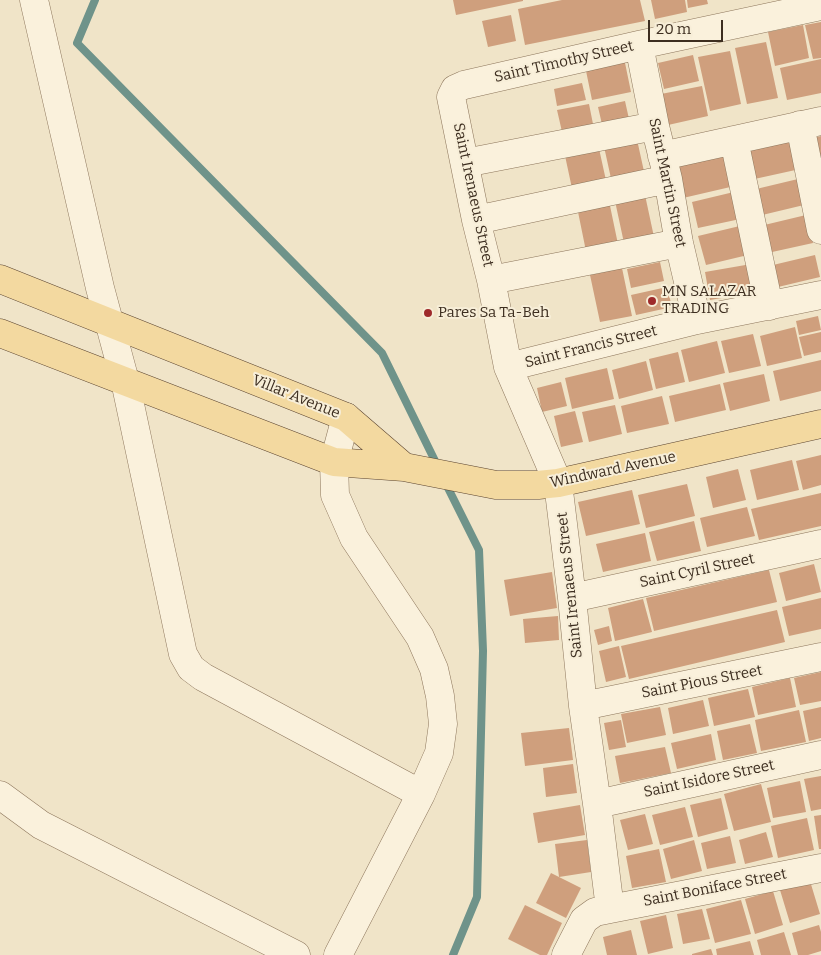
<!DOCTYPE html>
<html>
<head>
<meta charset="utf-8">
<style>
	body { margin:0 }
	#map { position:relative; width:821px; height:955px; overflow:hidden; background:#f0e4c8; font-family:Bitter,serif }
	canvas { display:block }
	.scale { position:absolute; left:648px; top:20px; width:75px; height:22px; box-sizing:border-box; border:2px solid #3d2e20; border-top:0; padding-left:6px; font-size:15px; line-height:18px; white-space:nowrap; color:#3d2e20; -webkit-text-stroke:4px #f7eed8; paint-order:stroke }
</style>
</head>
<body>
<div id="map">
<canvas width="821" height="955"></canvas>
<div class="scale">20 m</div>
</div>
<script>
const context = document.querySelector('canvas').getContext('2d');
context.lineJoin = 'round';
const poly = rows => new Path2D(rows.map(r => 'M' + r).join(''));
function trace(path, color, width, dash) { context.strokeStyle = color; context.lineWidth = width; context.lineCap = dash ? 'butt' : 'round'; context.setLineDash(dash || []); context.stroke(path); }
function fillPath(path, color) { context.fillStyle = color; context.fill(path, 'evenodd'); }
function label(font, color, halo, rows, align = 'center') {
  context.font = font + ' Bitter,serif'; context.lineWidth = 4; context.setLineDash([]); context.textBaseline = 'middle'; context.strokeStyle = halo; context.fillStyle = color; for (const [text, x, y, turn = 0] of rows) {
    context.save(); context.translate(x, y); context.rotate((+turn || 0) * Math.PI / 180); context.textAlign = isNaN(turn) ? turn : align; if (halo) context.strokeText(text, 0, 0); context.fillText(text, 0, 0); context.restore();
  }
}
trace(poly([
	[95,0,77,43,382,353,438,467],
	[445,482,479,550,483,651,477,897,453,955]
]), '#6f938a', 8);
fillPath(poly([
	[453,0,523,0,523,1,456,15],
	[562,0,640,0,645,21,525,45,518,9],
	[651,0,685,0,687,12,655,19],
	[687,0,707,0,708,4,688,8],
	[511,15,516,41,488,47,482,21],
	[821,22,821,58,813,59,805,25],
	[803,25,809,58,775,66,768,32],
	[766,42,778,98,747,104,735,48],
	[730,51,741,104,710,111,698,57],
	[693,55,699,81,664,89,658,63],
	[624,58,631,92,592,100,585,66],
	[821,59,821,93,787,100,780,68],
	[582,83,586,100,557,106,554,89],
	[702,86,708,116,668,125,661,94],
	[625,101,631,128,604,133,598,107],
	[589,104,594,129,563,136,557,110],
	[636,135,645,176,612,183,603,142],
	[821,136,821,165,810,139],
	[793,139,800,169,750,180,743,151],
	[598,144,607,185,573,193,564,151],
	[731,150,739,185,683,198,675,163],
	[798,179,804,205,758,216,752,190],
	[738,191,745,218,698,228,692,202],
	[645,195,654,237,624,243,615,201],
	[609,201,619,249,587,256,577,207],
	[806,215,813,243,763,254,756,227],
	[744,225,752,254,706,265,698,236],
	[815,255,820,277,778,287,773,265],
	[660,262,664,281,631,288,627,269],
	[757,263,762,291,710,300,705,272],
	[622,268,632,316,600,322,590,275],
	[667,287,672,307,636,315,631,295],
	[818,316,821,330,799,335,796,321],
	[795,327,802,358,767,366,760,336],
	[821,332,821,352,804,356,799,337],
	[753,334,761,366,729,373,721,341],
	[717,341,725,373,689,382,681,350],
	[678,352,685,382,656,389,649,359],
	[821,360,821,391,780,401,773,371],
	[646,361,653,390,619,399,612,370],
	[607,368,614,399,572,409,565,378],
	[764,374,770,401,730,411,723,383],
	[561,382,567,406,542,412,537,388],
	[720,384,726,410,675,422,669,396],
	[662,396,669,424,627,433,621,406],
	[615,405,622,434,589,442,582,412],
	[575,411,583,442,561,447,554,416],
	[821,455,821,485,803,490,796,461],
	[792,460,799,490,757,500,750,470],
	[738,469,746,500,713,508,706,477],
	[687,484,695,516,646,528,638,495],
	[632,490,640,524,586,536,578,502],
	[821,493,821,526,759,540,751,509],
	[747,507,755,536,707,547,700,518],
	[694,521,701,551,657,561,649,532],
	[645,533,651,561,603,572,596,544],
	[814,564,821,592,786,601,779,573],
	[769,570,777,602,654,631,646,598],
	[552,572,557,608,510,616,504,580],
	[821,598,821,629,789,636,782,607],
	[643,599,652,632,615,641,608,608],
	[777,610,785,642,629,679,621,646],
	[558,616,559,640,525,643,523,619],
	[609,626,612,641,598,645,594,630],
	[619,646,626,677,606,682,599,651],
	[821,672,821,701,800,705,794,678],
	[790,678,796,707,758,715,752,687],
	[748,689,755,717,714,726,708,698],
	[703,700,709,726,673,734,668,708],
	[660,707,666,735,627,743,621,714],
	[821,707,821,738,809,741,803,711],
	[799,710,806,742,761,751,755,720],
	[621,720,626,747,609,750,604,723],
	[750,724,757,753,723,760,717,731],
	[569,728,573,760,525,766,521,733],
	[711,734,716,760,677,769,671,743],
	[665,747,671,773,620,783,615,756],
	[573,764,577,793,546,797,543,768],
	[821,776,821,809,811,811,804,779],
	[800,781,806,812,773,818,767,788],
	[761,784,771,822,734,831,724,794],
	[721,798,728,829,698,837,690,805],
	[580,805,585,835,538,843,533,813],
	[685,807,693,837,660,845,652,815],
	[645,814,653,844,628,850,620,820],
	[821,815,821,849,819,849,814,816],
	[807,818,814,850,778,858,771,826],
	[766,832,773,857,745,864,739,840],
	[730,836,736,863,707,869,701,843],
	[587,840,591,872,559,877,555,844],
	[694,840,702,871,671,879,663,849],
	[659,849,666,882,632,888,626,856],
	[551,873,581,888,566,918,536,903],
	[810,881,820,914,790,923,780,890],
	[773,891,783,925,755,934,745,899],
	[741,900,751,934,715,943,706,909],
	[525,905,562,923,547,955,540,955,508,939],
	[702,909,710,939,683,944,677,914],
	[666,915,673,948,648,954,640,921],
	[819,925,821,932,821,951,808,955,798,955,792,933],
	[631,930,637,955,607,955,603,937],
	[784,932,791,955,761,955,757,940],
	[750,941,754,955,717,955,716,949],
	[711,949,713,955,692,955,692,954]
]), '#cf9f7d');
const minor = poly([
	[34,0,100,288,125,381,183,654,191,668,203,677,421,794],
	[639,45,655,126,668,179,679,243,697,320],
	[800,125,821,230],
	[734,140,769,306],
	[662,156,821,121],
	[465,163,655,126],
	[476,220,668,179],
	[491,280,679,243],
	[508,367,697,320,821,295],
	[572,598,821,544],
	[583,706,821,657],
	[0,795,41,825,296,955],
	[597,804,821,755],
	[610,909,821,868],
	[338,955,421,794,439,753,443,724,440,696,434,669,420,637,354,538,335,495,334,462,346,417],
	[566,955,584,920,595,912,610,909,597,804,583,706,572,598,558,483,508,367,491,280,476,220,451,97,455,89,464,85,639,45,821,6]
]);
const major = poly([
	[0,279,346,417,404,467],
	[0,333,334,462,404,467,496,485,538,485,558,483,821,424]
]);
trace(minor, '#8d765c', 29);
trace(major, '#5b4430', 29);
trace(minor, '#faf1dc', 28);
trace(major, '#f3d9a0', 28);
for (const [x, y, r, color] of [
	[652,301,5,"#9e2a2b"],
	[428,313,5,"#9e2a2b"]
]) { const dot = new Path2D(); dot.arc(x, y, r, 0, 2 * Math.PI); context.fillStyle = color; context.fill(dot); trace(dot, '#f7eed8', 2); }
label('15px', '#3d2e20', '#f7eed8', [
	["Saint Timothy Street",564,62,-13],
	["Saint Martin Street",667,183,78],
	["Saint Irenaeus Street",473,195,78],
	["Saint Francis Street",591,347,-14],
	["Villar Avenue",296,397,22],
	["Windward Avenue",613,470,-12],
	["Saint Cyril Street",697,571,-12],
	["Saint Irenaeus Street",570,585,-96],
	["Saint Pious Street",702,682,-11],
	["Saint Isidore Street",709,779,-12],
	["Saint Boniface Street",715,888,-11]
]);
label('15px', '#3d2e20', '#f7eed8', [
	["MN SALAZAR",662,292],
	["TRADING",662,309],
	["Pares Sa Ta-Beh",438,313]
], 'left');
</script>
</body>
</html>
